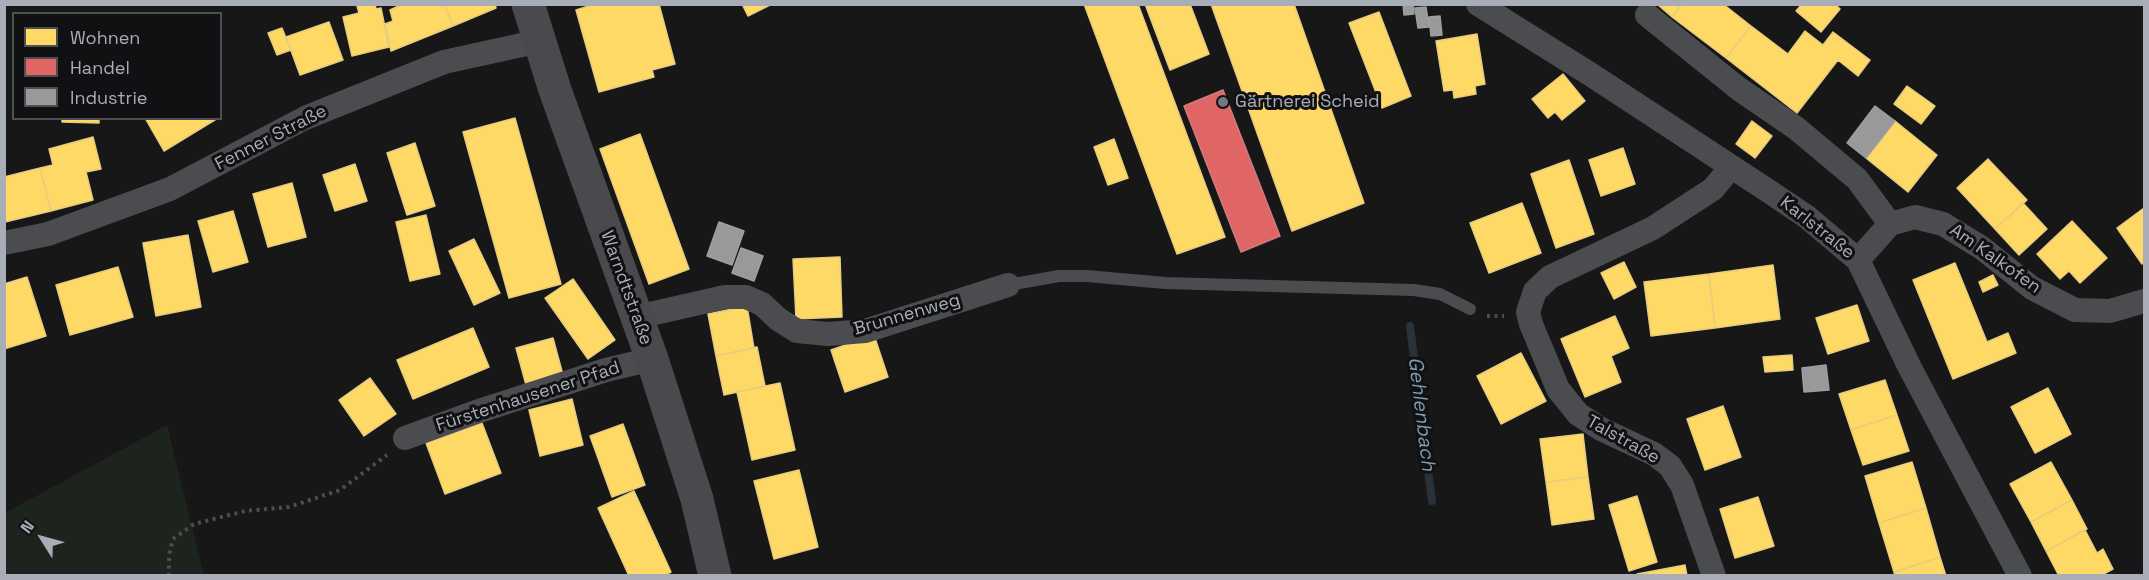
<!DOCTYPE html>
<html>
<head>
<meta charset="utf-8">
<style>
	body { margin:0 }
	#map { position:relative; width:2149px; height:580px; overflow:hidden; background:#171717; font-family:"Space Grotesk",sans-serif }
	canvas { display:block }
	.frame { position:absolute; inset:0; border:6px solid #a8adb8; pointer-events:none }
	.legend { position:absolute; left:12px; top:12px; width:210px; height:108px; box-sizing:border-box; background:#111113; border:2px solid #4d4f55; margin:0; padding:8px 10px; list-style:none; font-size:18px; color:#a8adb8 }
	.legend li { display:flex; align-items:center; gap:12px; height:30px }
	.legend b { width:30px; border:2px solid #4d4f55 }
	.north { position:absolute; left:12px; top:508px; width:60px; height:60px; -webkit-text-stroke:4px #111113; paint-order:stroke; rotate:307deg; font-size:16px; font-weight:700; line-height:24px; text-align:center; color:#a8adb8 }
	.north::after { content:''; display:block; margin:auto; width:21px; height:27px; background:#a8adb8; clip-path:polygon(50% 0,100% 100%,50% 72%,0 100%) }
</style>
</head>
<body>
<div id="map">
<canvas width="2149" height="580"></canvas>
<div class="frame"></div>
<ul class="legend">
<li><b style="height:16px;background:#ffd966"></b>Wohnen</li>
<li><b style="height:16px;background:#e06666"></b>Handel</li>
<li><b style="height:16px;background:#999"></b>Industrie</li>
</ul>
<div class="north">N</div>
</div>
<script>
const context = document.querySelector('canvas').getContext('2d');
context.lineJoin = 'round';
function fillPath(path, color) { context.fillStyle = color; context.fill(path, 'evenodd'); }
const poly = rows => new Path2D(rows.map(r => 'M' + r).join(''));
function trace(path, color, width, dash) { context.strokeStyle = color; context.lineWidth = width; context.lineCap = dash ? 'butt' : 'round'; context.setLineDash(dash || []); context.stroke(path); }
function label(font, color, halo, rows, align = 'center') {
  context.font = font + ' "Space Grotesk",sans-serif'; context.lineWidth = 6; context.setLineDash([]); context.textBaseline = 'middle'; context.strokeStyle = halo; context.fillStyle = color; for (const [text, x, y, turn = 0] of rows) {
    context.save(); context.translate(x, y); context.rotate((+turn || 0) * Math.PI / 180); context.textAlign = isNaN(turn) ? turn : align; if (halo) context.strokeText(text, 0, 0); context.fillText(text, 0, 0); context.restore();
  }
}
fillPath(poly([
	[167,425,204,575,5,575,5,513]
]), '#1d241e');
const homes = poly([
	[363,4,375,4,376,9,381,8,389,47,352,56,343,17,359,13,357,6,363,4],
	[403,4,444,4,453,26,391,51,385,24,393,21,390,10,403,4],
	[444,4,495,4,496,8,453,26,444,4],
	[595,4,659,4,675,64,652,70,654,77,599,92,576,10,595,4],
	[742,4,772,4,748,16,742,4],
	[1084,4,1138,4,1225,237,1177,254,1084,4],
	[1145,4,1190,4,1209,54,1170,70,1145,4],
	[1211,4,1294,4,1364,203,1292,231,1211,4],
	[1657,4,1682,4,1672,17,1657,4],
	[1682,4,1723,4,1751,26,1726,58,1672,17,1682,4],
	[1802,4,1835,4,1840,9,1821,32,1796,11,1802,4],
	[1379,12,1411,96,1382,108,1349,23,1379,12],
	[329,22,343,60,300,75,286,37,329,22],
	[1751,26,1788,54,1805,31,1823,45,1833,32,1870,60,1858,76,1838,60,1797,113,1726,58,1751,26],
	[282,28,291,50,277,55,268,33,282,28],
	[1477,34,1485,84,1475,86,1476,94,1454,98,1453,90,1444,91,1436,41,1477,34],
	[1563,74,1585,101,1562,120,1555,112,1548,118,1532,99,1563,74],
	[1907,86,1935,106,1921,124,1894,104,1907,86],
	[62,118,99,118,99,123,62,122,62,118],
	[145,118,218,118,164,151,145,118],
	[515,118,561,284,509,298,463,132,515,118],
	[1752,121,1772,136,1755,158,1736,144,1752,121],
	[1895,121,1937,155,1908,192,1866,158,1895,121],
	[640,134,689,269,649,284,600,149,640,134],
	[93,137,101,169,86,172,93,200,51,211,40,168,53,165,49,149,93,137],
	[1114,139,1128,178,1108,185,1094,147,1114,139],
	[415,143,435,206,407,215,387,153,415,143],
	[1623,148,1635,184,1601,196,1589,160,1623,148],
	[1988,159,2027,200,1995,229,1957,188,1988,159],
	[1569,160,1594,234,1556,248,1531,174,1569,160],
	[355,164,367,201,335,211,323,175,355,164],
	[40,168,51,211,5,222,4,177,40,168],
	[292,183,306,237,268,247,253,194,292,183],
	[1522,203,1541,253,1489,273,1470,223,1522,203],
	[2023,203,2047,229,2019,255,1995,229,2023,203],
	[2144,208,2144,262,2142,264,2117,228,2144,208],
	[233,211,248,262,213,272,198,221,233,211],
	[426,215,440,274,410,281,396,222,426,215],
	[2072,221,2107,258,2080,283,2069,271,2060,279,2037,254,2072,221],
	[188,235,201,307,156,316,143,243,188,235],
	[474,239,500,293,474,305,449,251,474,239],
	[840,257,842,317,796,319,793,259,840,257],
	[1624,262,1636,287,1614,299,1601,273,1624,262],
	[1955,263,1987,342,2008,333,2016,353,1953,379,1913,280,1955,263],
	[1773,265,1780,319,1715,328,1709,274,1773,265],
	[118,267,133,317,70,335,56,285,118,267],
	[1709,274,1715,328,1651,336,1644,282,1709,274],
	[1993,275,1998,285,1983,292,1979,282,1993,275],
	[27,277,46,336,4,349,4,284,27,277],
	[573,279,615,340,588,359,545,298,573,279],
	[1857,305,1869,341,1828,354,1816,318,1857,305],
	[747,306,754,348,716,356,708,314,747,306],
	[1615,316,1629,348,1611,356,1621,382,1585,397,1561,339,1615,316],
	[473,328,489,367,413,399,397,360,473,328],
	[874,335,888,377,845,392,831,350,874,335],
	[553,338,563,375,526,385,516,348,553,338],
	[757,347,765,386,724,395,716,356,757,347],
	[1521,353,1546,401,1501,424,1477,376,1521,353],
	[1792,355,1793,370,1765,372,1763,357,1792,355],
	[370,378,396,414,364,436,339,400,370,378],
	[1885,380,1897,415,1851,430,1839,394,1885,380],
	[780,383,795,450,752,460,737,392,780,383],
	[2048,388,2071,434,2035,453,2011,407,2048,388],
	[572,399,583,445,540,456,529,410,572,399],
	[1723,406,1741,457,1705,470,1687,419,1723,406],
	[1897,415,1909,451,1863,465,1851,430,1897,415],
	[482,423,501,473,445,494,426,443,482,423],
	[623,424,645,485,612,497,590,436,623,424],
	[1583,434,1588,477,1546,482,1540,439,1583,434],
	[1912,462,1926,508,1879,523,1865,476,1912,462],
	[2051,462,2072,500,2031,522,2010,484,2051,462],
	[799,470,818,547,774,559,754,481,799,470],
	[1588,477,1594,519,1552,525,1546,482,1588,477],
	[634,491,671,572,663,576,629,576,598,508,634,491],
	[1637,496,1657,562,1629,571,1609,505,1637,496],
	[1758,497,1774,546,1735,558,1720,509,1758,497],
	[2072,500,2087,529,2046,551,2031,522,2072,500],
	[1926,508,1940,557,1894,572,1879,523,1926,508],
	[2085,530,2097,553,2103,549,2113,569,2100,576,2059,576,2046,551,2085,530],
	[1940,557,1946,576,1895,576,1894,572,1940,557],
	[1685,565,1687,576,1637,576,1637,574,1685,565]
]);
fillPath(homes, '#ffd966');
trace(homes, '#e5cc7f', 1.5);
const shops = poly([
	[1223,90,1280,236,1241,252,1184,106,1223,90]
]);
fillPath(shops, '#e06666');
trace(shops, '#cf7b7f', 1.5);
const industry = poly([
	[1403,4,1413,4,1414,14,1404,15,1403,4],
	[1426,7,1429,27,1418,28,1415,8,1426,7],
	[1440,16,1442,35,1431,36,1429,17,1440,16],
	[1875,106,1895,121,1866,158,1847,143,1875,106],
	[719,222,744,231,732,265,707,256,719,222],
	[741,248,763,256,754,281,732,273,741,248],
	[1826,365,1829,390,1804,392,1802,368,1826,365]
]);
fillPath(industry, '#999');
trace(industry, '#9e9fa2', 1.5);
trace(poly([
	[1410,326,1432,501]
]), '#2a3239', 8);
trace(poly([
	[1487,316,1504,316],
	[169,576,169,555,173,539,194,524,245,511,289,507,340,490,387,455]
]), '#4d4e52', 4, [3, 4.5]);
trace(poly([
	[1008,285,1059,276,1087,276,1165,283,1414,290,1440,294,1470,309]
]), '#4b4c50', 12);
trace(poly([
	[1478,4,1590,74,1770,192,1807,217,1858,260,1909,366,2020,576],
	[1647,15,1739,89,1796,128,1857,179,1890,224],
	[4,243,48,234,170,189,305,118,444,62,540,41],
	[1858,260,1890,224,1915,217,1943,224,1982,248,2032,288,2075,310,2110,311,2144,301],
	[637,317,725,297,746,297,762,304,778,319,797,331,828,334,865,331,1008,285],
	[405,438,476,412,606,370,652,359],
	[1714,576,1682,485,1670,466,1654,454,1601,429,1578,414,1558,389,1531,324,1528,312,1535,291,1550,277,1653,228,1713,189,1731,167]
]), '#4b4c50', 24);
trace(poly([
	[528,4,555,90,652,359,697,499,715,576]
]), '#4a4a4e', 33);
for (const [x, y, r, color] of [
	[1223,102,6,"#757880"]
]) { const dot = new Path2D(); dot.arc(x, y, r, 0, 2 * Math.PI); context.fillStyle = color; context.fill(dot); trace(dot, '#111113', 2); }
label('18px', '#a8adb8', '#111113', [
	["Gärtnerei Scheid",1235,102]
], 'left');
label('18px', '#a8adb8', '#111113', [
	["Fenner Straße",271,138,-27],
	["Karlstraße",1817,228,38],
	["Am Kalkofen",1995,259,35],
	["Warndtstraße",626,288,70],
	["Brunnenweg",907,315,-16],
	["Fürstenhausener Pfad",528,397,-18],
	["Talstraße",1623,440,29]
]);
label('italic 20px', '#7f9bb3', '#111113', [
	["Gehlenbach",1421,414,83]
]);
</script>
</body>
</html>
